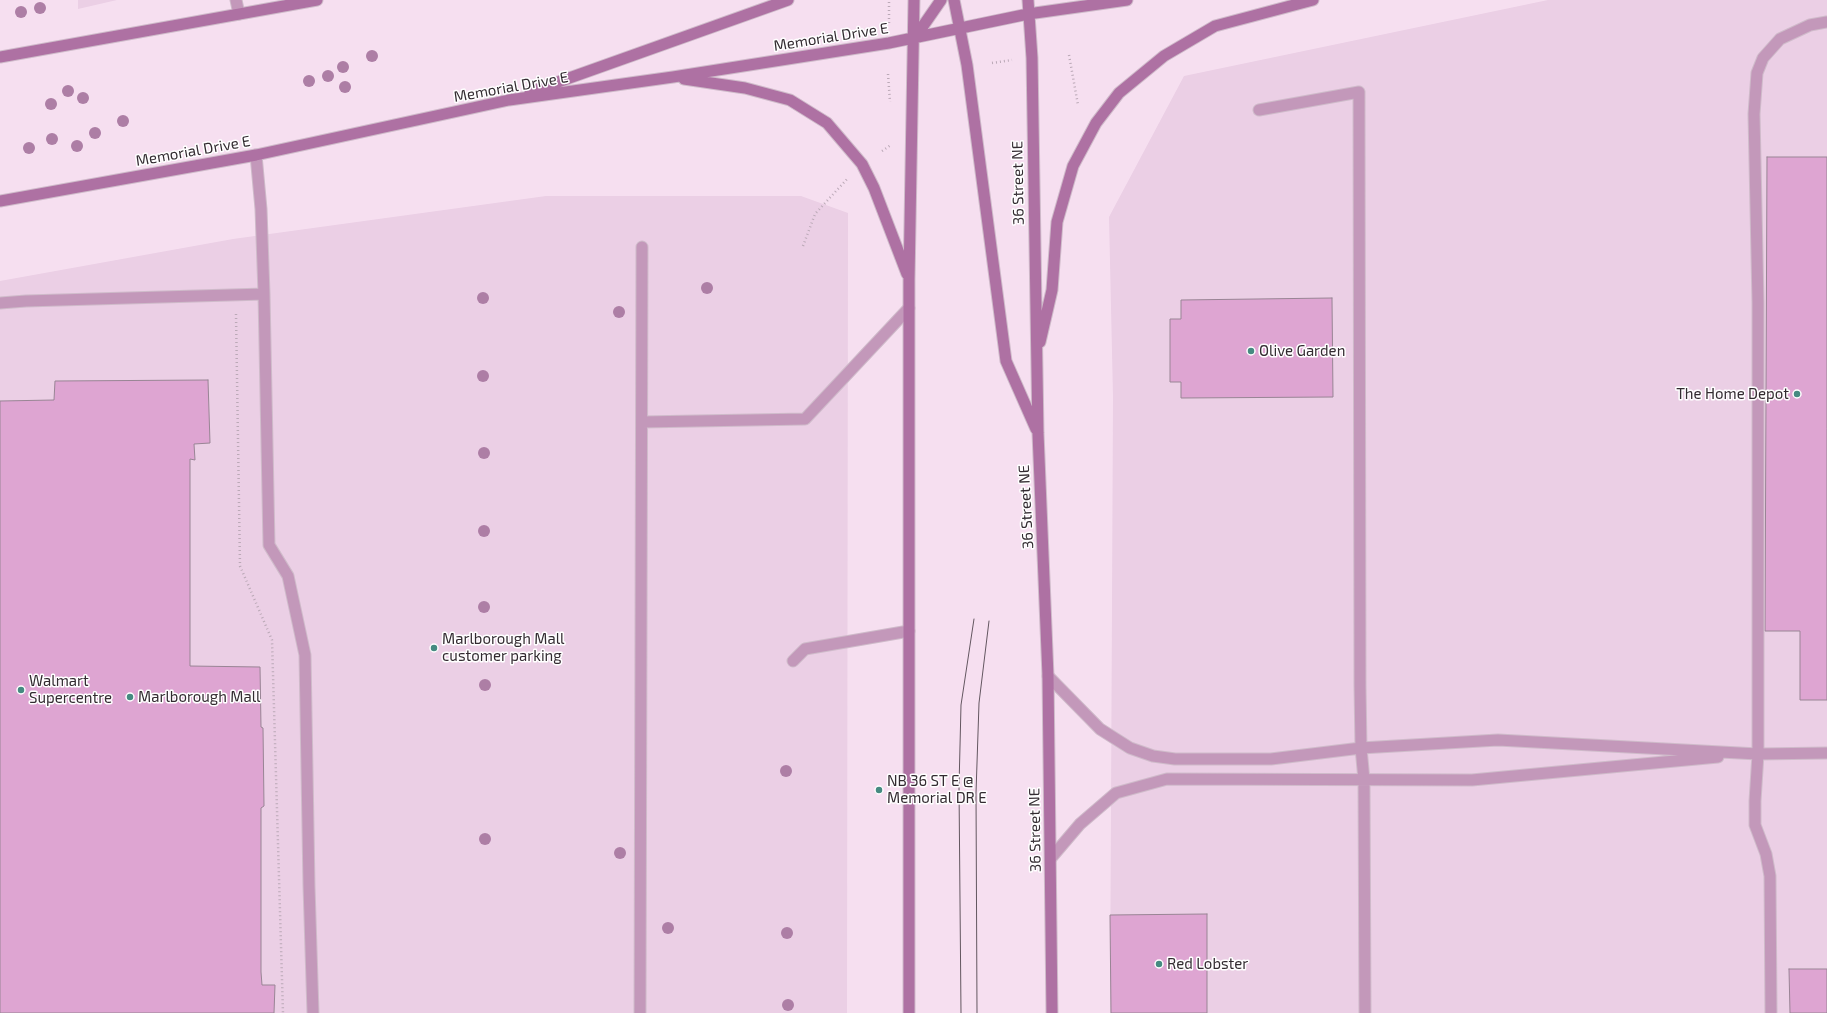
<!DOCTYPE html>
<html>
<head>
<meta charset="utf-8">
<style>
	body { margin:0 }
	canvas { display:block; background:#f6dff0 }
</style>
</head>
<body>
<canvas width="1827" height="1013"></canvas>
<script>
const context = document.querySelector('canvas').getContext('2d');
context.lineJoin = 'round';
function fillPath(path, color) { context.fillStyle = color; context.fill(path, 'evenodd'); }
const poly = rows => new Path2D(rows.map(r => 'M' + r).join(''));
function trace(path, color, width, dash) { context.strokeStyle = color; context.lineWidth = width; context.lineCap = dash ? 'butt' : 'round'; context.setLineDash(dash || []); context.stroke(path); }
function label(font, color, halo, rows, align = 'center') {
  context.font = font + ' "Exo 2",sans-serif'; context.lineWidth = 3; context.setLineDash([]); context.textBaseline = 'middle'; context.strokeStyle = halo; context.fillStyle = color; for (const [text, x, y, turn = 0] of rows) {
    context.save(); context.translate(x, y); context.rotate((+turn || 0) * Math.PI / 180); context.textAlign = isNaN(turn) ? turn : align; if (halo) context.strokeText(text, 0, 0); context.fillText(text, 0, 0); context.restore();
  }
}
fillPath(poly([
	[78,0,117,0,78,9],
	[1548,0,1827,0,1827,1013,1110,1013,1113,397,1109,217,1184,76],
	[546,196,801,196,848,213,847,1013,0,1013,0,281,233,239]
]), '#ebcfe5');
const building = poly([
	[1767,157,1827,157,1827,700,1800,700,1800,631,1765,631,1767,157],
	[1332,298,1333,397,1181,398,1181,382,1170,382,1170,319,1181,319,1181,300,1332,298],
	[208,380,210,443,194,444,195,460,190,459,190,666,260,667,261,727,263,728,264,806,261,808,261,972,262,985,275,985,274,1013,0,1013,0,401,54,400,55,381,208,380],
	[1207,914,1207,1013,1111,1013,1110,915,1207,914],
	[1789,969,1827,969,1827,1013,1790,1013,1789,969]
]);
fillPath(building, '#dea5d2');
trace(building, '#998595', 1);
const service = poly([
	[236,0,239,14],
	[1259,110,1359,92,1360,686,1361,748,1364,780,1365,1013],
	[264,294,269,545,288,576,305,655,309,886,313,1013],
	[0,303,26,301,264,294,261,209,256,155],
	[642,422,805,419,909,308],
	[793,661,805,649,909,631],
	[1048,676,1100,729,1130,748,1153,756,1175,759,1271,759,1361,748,1498,740,1758,754,1827,753],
	[1051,858,1080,824,1116,793,1167,779,1472,780,1718,757],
	[640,1013,642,247],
	[1771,1013,1770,876,1766,854,1755,825,1755,801,1758,754,1758,303,1754,114,1757,73,1763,58,1780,39,1810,25,1827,22]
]);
const secondary = poly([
	[954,0,967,65,1006,361,1036,429],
	[1028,0,1032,58,1038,433,1048,676,1052,1013],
	[914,39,941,0],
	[0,57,317,0],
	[684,79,745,88,790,100,827,123,862,164,874,188,907,274],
	[530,92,788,0],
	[0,201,256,155,509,100,673,77,889,43,1028,14,1127,0],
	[1040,342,1052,290,1057,222,1073,166,1096,123,1119,93,1164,56,1215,26,1313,0],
	[909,1013,909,280,914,0]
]);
trace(service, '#cfbbca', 13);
trace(secondary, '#cfbbca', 13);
trace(poly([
	[889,23,889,0],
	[1069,55,1078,105],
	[992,63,1012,60],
	[888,74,890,102],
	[882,151,891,145],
	[803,246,815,214,848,178],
	[236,314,240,566,272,640,283,1013]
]), '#bba9b7', 2.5, [1, 3]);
trace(service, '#c398ba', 11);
trace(secondary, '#ae71a3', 11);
trace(poly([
	[961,1013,959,787,961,705,974,619],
	[977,1013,976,793,979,703,989,621]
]), '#635760', 1);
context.fillStyle = '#ad7ea5';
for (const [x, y] of [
	[40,8],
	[21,12],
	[372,56],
	[343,67],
	[328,76],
	[309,81],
	[345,87],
	[68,91],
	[83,98],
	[51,104],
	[123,121],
	[95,133],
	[52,139],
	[77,146],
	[29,148],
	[707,288],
	[483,298],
	[619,312],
	[483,376],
	[484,453],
	[484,531],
	[484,607],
	[485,685],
	[786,771],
	[485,839],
	[620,853],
	[668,928],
	[787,933],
	[788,1005]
]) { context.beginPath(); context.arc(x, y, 6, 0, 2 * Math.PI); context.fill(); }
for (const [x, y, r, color] of [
	[1251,351,4,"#458a81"],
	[1797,394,4,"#458a81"],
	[434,648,4,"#458a81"],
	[21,690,4,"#458a81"],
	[130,697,4,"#458a81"],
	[879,790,4,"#458a81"],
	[1159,964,4,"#458a81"]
]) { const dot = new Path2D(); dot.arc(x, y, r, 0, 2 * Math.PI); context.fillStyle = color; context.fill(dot); trace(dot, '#fff', 1.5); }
label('15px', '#332b31', '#fff', [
	["Memorial Drive E",831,37,-9],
	["Memorial Drive E",511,87,-10],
	["Memorial Drive E",193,151,-10],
	["36 Street NE",1018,183,-91],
	["36 Street NE",1026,507,-93],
	["36 Street NE",1035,830,-91]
]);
label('15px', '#332b31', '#fff', [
	["Olive Garden",1259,351],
	["The Home Depot",1789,394,"right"],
	["Marlborough Mall",442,639],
	["customer parking",442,656],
	["Walmart",29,681],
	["Supercentre",29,698],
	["Marlborough Mall",138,697],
	["NB 36 ST E @",887,781],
	["Memorial DR E",887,798],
	["Red Lobster",1167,964]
], 'left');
</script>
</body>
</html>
